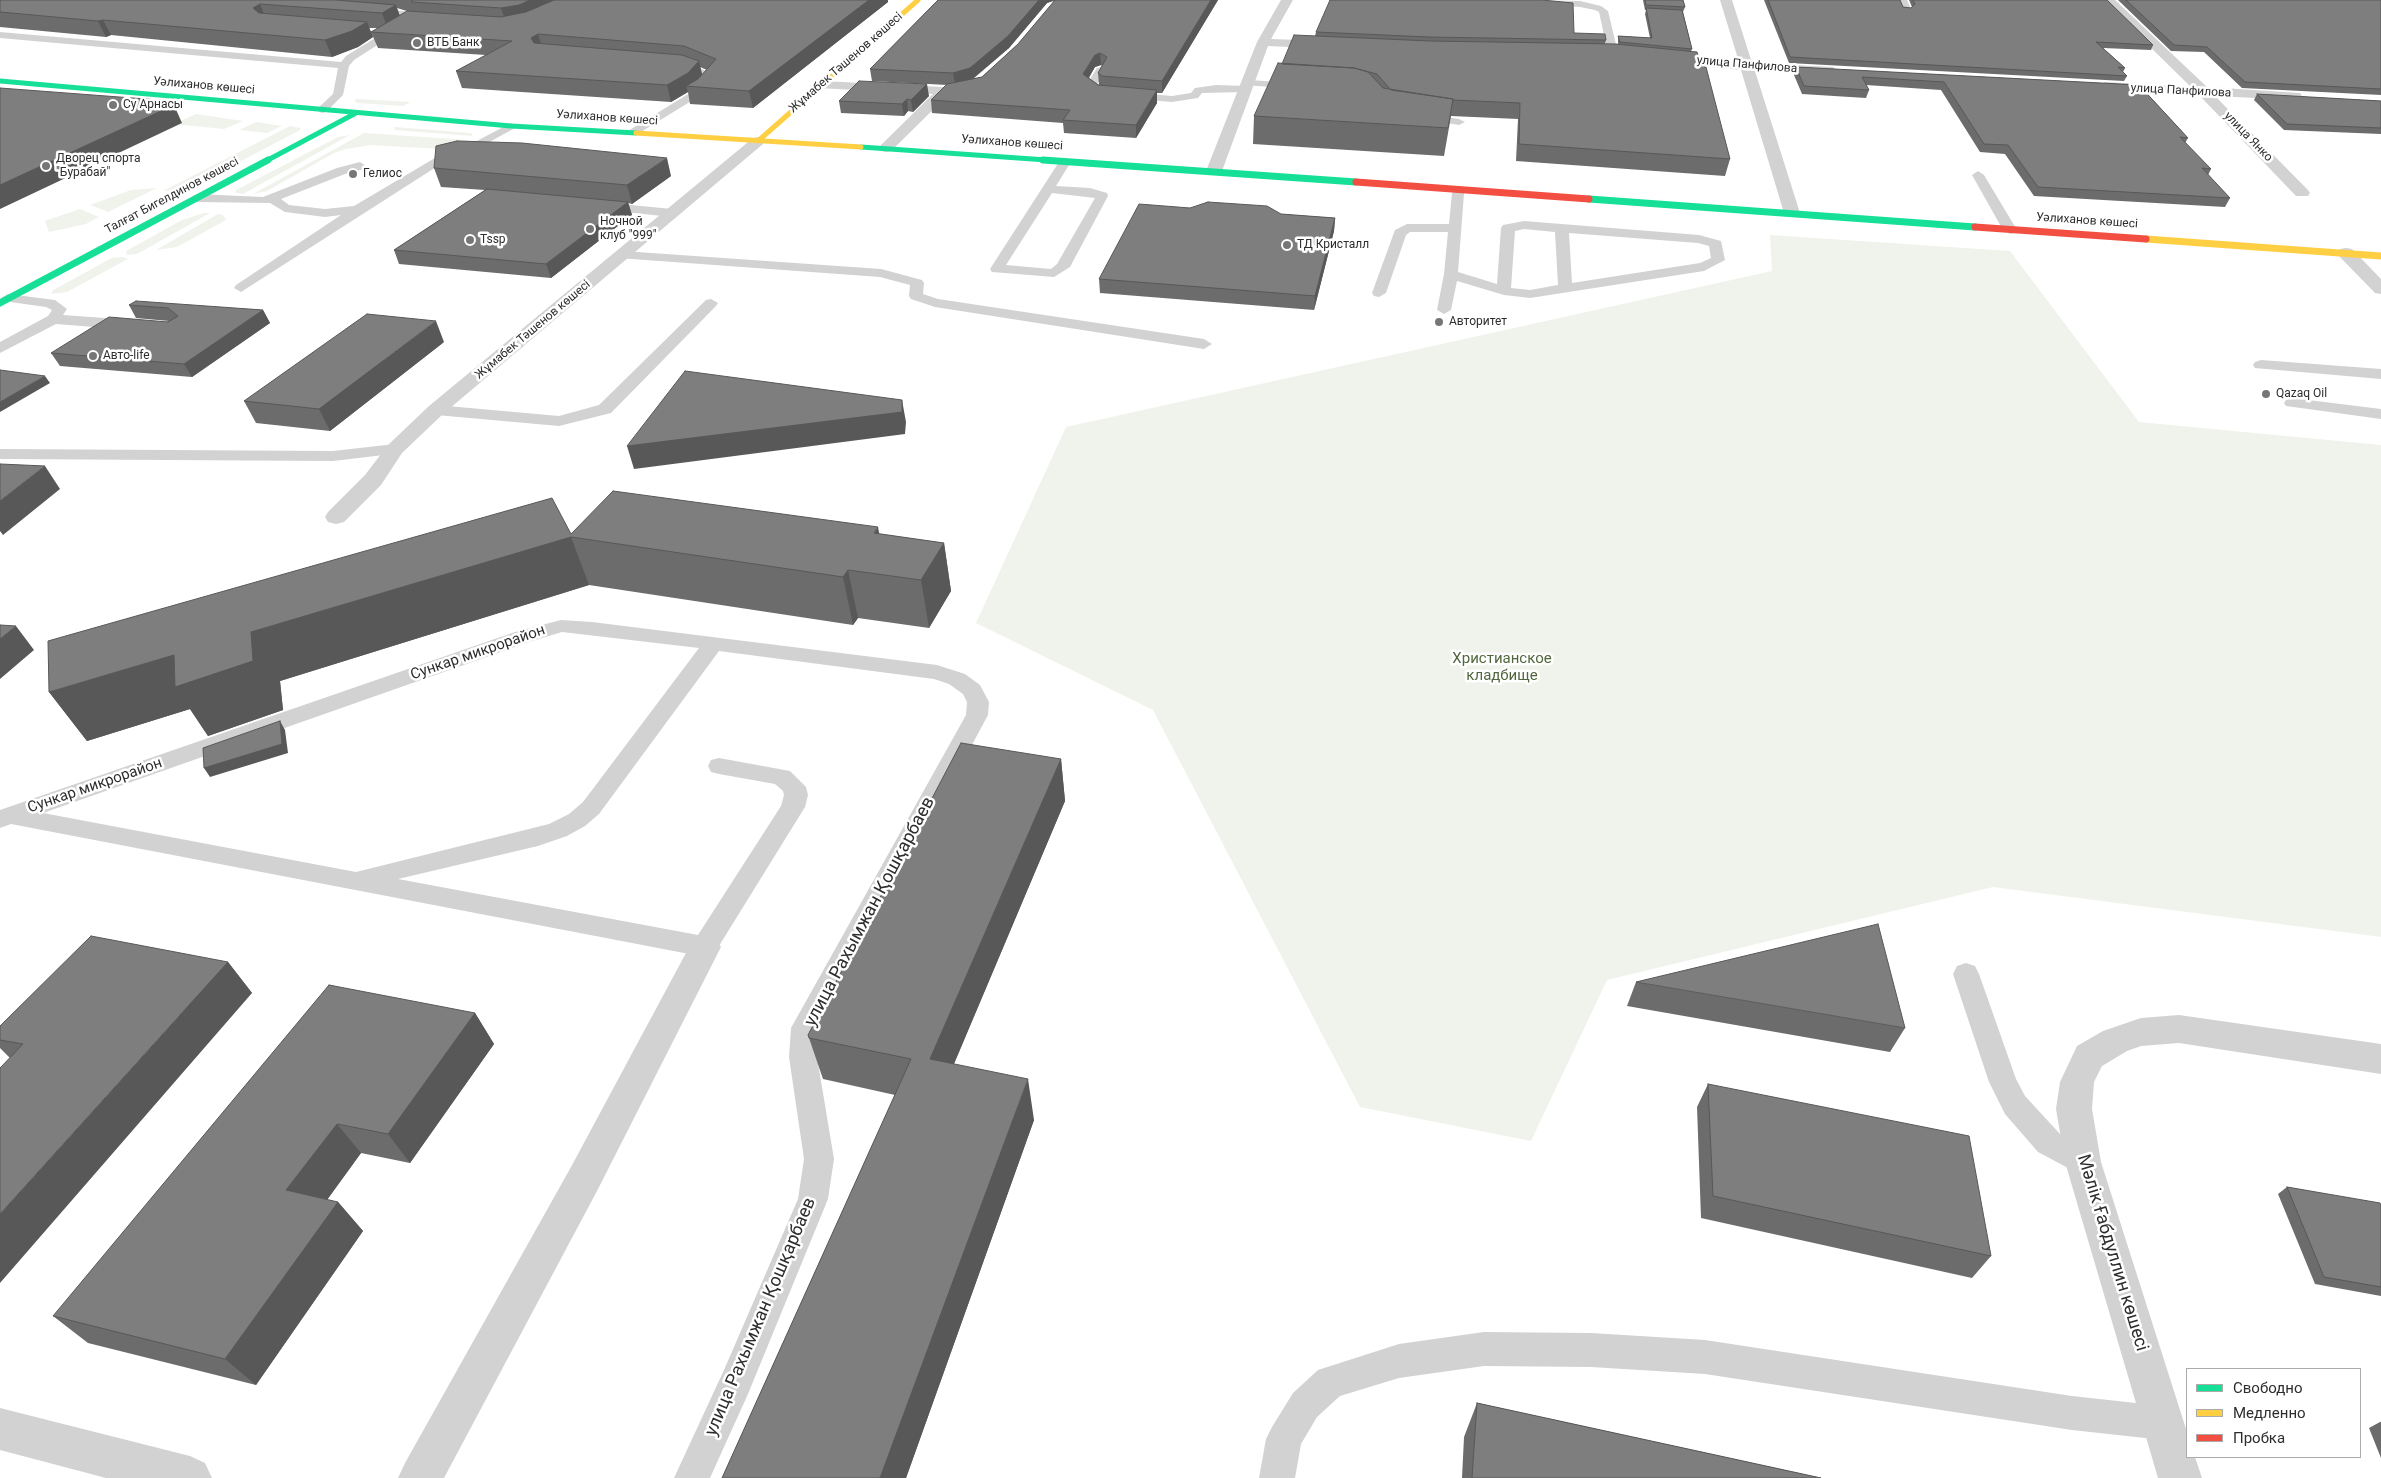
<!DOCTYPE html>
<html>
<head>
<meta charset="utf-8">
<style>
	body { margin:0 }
	#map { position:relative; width:2381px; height:1478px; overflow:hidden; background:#fff; font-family:Roboto,sans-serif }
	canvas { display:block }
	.legend { position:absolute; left:2186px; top:1368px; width:175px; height:90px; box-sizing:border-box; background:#fff; border:1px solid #ababab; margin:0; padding:6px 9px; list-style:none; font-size:15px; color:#2d2d2d }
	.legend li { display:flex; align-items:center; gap:10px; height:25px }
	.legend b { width:25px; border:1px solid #ababab }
</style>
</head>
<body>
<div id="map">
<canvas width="2381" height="1478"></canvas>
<ul class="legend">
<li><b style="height:6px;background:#16e098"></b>Свободно</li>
<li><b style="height:6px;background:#ffcf43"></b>Медленно</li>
<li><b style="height:6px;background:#f24e42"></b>Пробка</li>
</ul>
</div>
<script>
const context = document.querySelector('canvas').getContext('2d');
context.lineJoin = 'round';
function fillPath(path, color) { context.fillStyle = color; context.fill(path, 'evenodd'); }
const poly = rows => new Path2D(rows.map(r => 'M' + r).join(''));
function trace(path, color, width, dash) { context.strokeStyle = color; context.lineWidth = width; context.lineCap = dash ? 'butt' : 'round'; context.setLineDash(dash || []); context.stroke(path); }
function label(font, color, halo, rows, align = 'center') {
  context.font = font + ' Roboto,sans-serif'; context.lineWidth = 5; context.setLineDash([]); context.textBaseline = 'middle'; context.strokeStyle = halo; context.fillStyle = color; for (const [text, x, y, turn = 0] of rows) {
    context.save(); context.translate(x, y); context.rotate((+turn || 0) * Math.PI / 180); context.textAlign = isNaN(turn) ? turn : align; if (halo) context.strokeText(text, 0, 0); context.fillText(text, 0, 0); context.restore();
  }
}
fillPath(poly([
	[357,99,411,102,403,106,357,103,354,100],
	[196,114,243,121,224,129,174,124],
	[256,122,282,126,267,133,239,130],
	[290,126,300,128,300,130,190,188,163,191],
	[394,127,471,133,473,136,395,130],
	[364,133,469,140,460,146,441,149,371,145,346,149,334,153,267,191,253,194],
	[350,135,243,194,236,193,236,190,338,137],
	[157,188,108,212,90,205,131,190],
	[80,209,99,217,86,224,49,232,45,221],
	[204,213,210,213,137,254,127,255,126,251,182,220],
	[218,214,223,215,226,220,177,247,156,250],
	[1770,235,2010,251,2139,422,2381,445,2381,937,1993,887,1607,980,1531,1141,1360,1107,1153,710,976,623,1066,427,1772,271],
	[122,257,128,259,67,292,51,294,53,290,112,258]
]), '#f0f3eb');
fillPath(poly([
	[1520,0,1580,1,1601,6,1608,11,1618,53,1613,56,1608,53,1599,12,1595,10,1580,7,1525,3,1520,0],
	[1897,0,1907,0,1911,9,1909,11,1903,11,1897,0],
	[368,8,404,11,418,19,354,60,349,66,343,95,326,112,322,113,316,110,333,94,338,68,0,38,0,32,341,62,346,56,406,19,402,17,365,13,365,9,368,8],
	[672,63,692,65,718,76,701,95,636,135,628,135,628,131,693,91,706,77,687,70,668,68,667,66,672,63],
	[1101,67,1106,70,1096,86,1102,90,1172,96,1191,93,1195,88,1216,85,1246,86,1251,89,1246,92,1202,93,1198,98,1172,102,1099,96,1085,87,1097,68,1101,67],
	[1248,80,1298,83,1303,86,1298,89,1244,85,1244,81,1248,80],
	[1420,113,1459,119,1465,122,1459,125,1416,118,1416,114,1420,113],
	[511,123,515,124,515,128,460,158,452,158,450,155,511,123],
	[440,155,444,156,446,159,444,162,241,292,234,288,236,285,341,215,325,217,285,212,270,203,197,202,191,198,197,194,263,197,337,168,360,162,366,166,364,169,345,174,281,199,289,205,325,209,354,206,440,155],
	[1063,161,1069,165,1056,186,1090,188,1107,193,1108,196,1070,267,1054,277,992,272,990,269,1057,165,1063,161],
	[1052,193,1095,198,1057,264,1051,269,1006,265,1052,193],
	[1978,171,1984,175,2017,230,2015,233,2010,234,2003,230,1972,175,1978,171],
	[1458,189,1464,193,1458,272,1497,284,1501,228,1503,225,1524,221,1699,235,1721,241,1725,260,1704,271,1530,298,1504,295,1457,281,1451,310,1444,314,1437,310,1444,274,1448,232,1410,232,1406,235,1386,293,1379,297,1374,296,1372,293,1395,230,1407,224,1449,224,1452,193,1458,189],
	[1524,229,1555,232,1558,285,1530,290,1511,288,1515,231,1524,229],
	[1569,233,1698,243,1709,246,1711,258,1700,263,1572,283,1569,233],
	[600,202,672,209,679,213,672,217,595,209,594,206,600,202],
	[623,251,881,269,922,280,924,283,923,294,938,299,1204,339,1212,344,1204,349,935,307,911,299,909,296,910,285,880,277,618,258,616,255,618,252,623,251],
	[8,294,55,300,67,309,63,315,132,320,140,325,132,330,56,324,0,353,0,342,48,316,52,310,46,307,3,301,1,298,8,294],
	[711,299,718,303,716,306,611,413,559,426,436,415,430,414,428,410,430,406,436,405,559,416,599,405,706,300,711,299],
	[2261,360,2381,369,2381,379,2255,368,2253,365,2255,362,2261,360],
	[2292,398,2381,409,2381,419,2286,406,2284,403,2286,400,2292,398],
	[395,444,401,445,404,449,401,453,333,461,0,459,0,449,333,451,395,444],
	[561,620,592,622,937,665,965,674,980,685,989,702,988,715,819,1029,817,1057,834,1159,828,1199,748,1394,710,1478,674,1478,724,1370,798,1199,804,1159,789,1057,791,1028,966,715,967,702,963,694,949,684,934,679,719,651,599,814,585,826,567,836,538,846,398,879,698,935,781,806,784,795,783,791,775,784,719,774,711,772,708,766,711,760,719,758,790,771,806,787,808,795,805,807,714,954,705,957,11,824,0,828,0,810,515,632,561,620],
	[562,632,699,648,583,802,569,814,549,824,356,872,43,813,529,642,562,632],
	[1966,963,1975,966,1979,974,2016,1079,2025,1096,2060,1134,2094,1152,2098,1162,2094,1172,2083,1176,2038,1152,2005,1114,1989,1082,1953,974,1957,966,1966,963],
	[1484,1332,1591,1333,1705,1340,2072,1396,2163,1406,2175,1411,2180,1423,2175,1435,2163,1440,2072,1430,1705,1374,1591,1367,1484,1366,1399,1378,1340,1396,1317,1417,1301,1444,1295,1478,1259,1478,1266,1439,1272,1427,1293,1393,1318,1370,1399,1344,1484,1332]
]), '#d2d2d2');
fillPath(poly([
	[1281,0,1293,0,1271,39,1329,41,1335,45,1329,49,1268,46,1222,171,1219,174,1209,174,1206,171,1257,42,1281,0],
	[1720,0,1732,0,1752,63,1833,67,1839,71,1833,75,1755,71,1800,213,1798,216,1786,216,1784,213,1741,70,1661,62,1655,58,1661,54,1739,62,1720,0],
	[2102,0,2115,0,2207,87,2300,93,2302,96,2300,99,2295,100,2215,96,2308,190,2310,193,2308,196,2296,196,2199,95,2100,89,2098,86,2105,82,2191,87,2102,0],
	[822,81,944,87,955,87,977,81,984,85,982,88,961,94,948,95,891,151,886,152,881,151,879,148,881,145,933,94,817,88,815,85,822,81],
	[758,137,763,138,765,141,763,144,443,414,402,453,381,485,344,522,336,524,328,522,325,517,328,512,365,475,388,445,429,406,753,138,758,137],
	[2346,248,2352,249,2381,279,2381,294,2375,293,2340,257,2338,253,2340,249,2346,248],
	[705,934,716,938,721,947,597,1191,444,1478,398,1478,405,1463,571,1167,694,938,705,934],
	[2179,1015,2381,1044,2381,1074,2179,1043,2141,1046,2127,1051,2102,1066,2094,1082,2092,1109,2101,1162,2187,1432,2187,1457,2195,1457,2202,1478,2158,1478,2065,1162,2056,1109,2060,1082,2077,1046,2103,1031,2141,1018,2179,1015],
	[0,1408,190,1456,205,1463,212,1478,106,1478,0,1450,0,1408]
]), '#d2d2d2');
trace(poly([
	[0,81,511,126,636,133],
	[861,147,1061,161],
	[266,161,356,113]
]), '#16e098', 5);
trace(poly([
	[1043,160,1356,182],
	[1589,199,1975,227],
	[0,303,268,160]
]), '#16e098', 7);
trace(poly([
	[636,133,861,147],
	[758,141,918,0]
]), '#ffcf43', 5);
trace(poly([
	[2146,239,2381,256]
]), '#ffcf43', 7);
trace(poly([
	[1356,182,1589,199],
	[1975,227,2146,239]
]), '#f24e42', 7);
fillPath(poly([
	[0,0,888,0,888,2,753,108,690,104,688,92,671,102,462,88,456,71,486,55,378,48,371,32,378,28,369,28,373,37,358,47,332,57,111,35,106,37,0,27],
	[397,8,410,12,400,16],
	[700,67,707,70,702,75],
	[938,0,1218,0,1162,93,1157,93,1157,103,1136,138,1064,133,1063,123,932,113,931,100,947,85,872,81,870,69],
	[1053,1,1054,2,1018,44,982,77,973,79,1009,48,1047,3],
	[1101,65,1102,66,1098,73,1099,85,1089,78,1095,67],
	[1643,0,1683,0,1685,7,1683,12,1692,49,1691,51,1701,66,1730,159,1725,176,1516,161,1518,119,1451,116,1444,156,1253,144,1254,116,1282,64,1315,36,1316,32,1574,33,1606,40,1605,44,1618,44,1618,36,1650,38,1645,14,1646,10,1645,10],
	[1764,0,1900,0,1903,7,1911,8,1912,7,1909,0,2107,0,2153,45,2151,50,2103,48,2125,68,2123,72,2127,76,2124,81,1789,63],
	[2118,0,2381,0,2381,95,2242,88,2204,52,2171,51],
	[1796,67,2139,85,2188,138,2185,143,2211,169,2208,175,2230,198,2225,207,2034,196,2005,154,1980,152,1941,90,1866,85,1869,90,1866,98,1802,94,1794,75],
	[2257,94,2381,101,2381,134,2284,130,2254,100],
	[929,96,913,112,908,111,904,116,841,113,839,101],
	[434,168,671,176,632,204,628,203,632,215,551,278,399,264,394,250,485,190,441,187],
	[1281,214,1335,218,1334,231,1314,310,1100,293,1099,279],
	[129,305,263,310,270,323,192,377,60,366,51,353,169,321,136,318],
	[444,342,330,431,256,423,244,401],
	[571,534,879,534,944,543,951,591,929,628,858,618,853,625,589,585,280,681,283,710,208,736,190,709,87,741,49,692],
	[1061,759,1065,801,954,1064,1034,1120,906,1478,722,1478,895,1095,823,1079,809,1038],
	[228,962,252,993,10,1058,0,1048,0,1026],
	[1636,982,1905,1028,1890,1052,1627,1006],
	[475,1013,494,1044,410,1163,361,1153,327,1200,338,1202,363,1231,256,1385,88,1343,53,1316],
	[1708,1084,1991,1256,1972,1278,1701,1218,1697,1107],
	[2287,1187,2381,1205,2381,1296,2315,1284,2278,1194],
	[1477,1403,1821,1478,1462,1478,1464,1437],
	[2380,1422,2381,1422,2381,1458,2369,1428]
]), '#6c6c6c');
fillPath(poly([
	[530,0,571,0,506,23,501,8],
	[869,0,888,0,888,2,753,108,749,91],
	[1039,0,1053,0,1053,1,1047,3,1009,48,971,80,955,85,953,73],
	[1211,0,1218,0,1162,93,1162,81],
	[260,4,266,19,253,8],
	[396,5,401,20,388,29,382,13],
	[103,20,111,35,106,37,98,21],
	[367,22,373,37,358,47,332,57,325,40],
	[538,34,543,50,536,54,531,38],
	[1100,53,1101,65,1095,67,1083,86,1083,74,1095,55],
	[699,61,703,78,691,87,688,73],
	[688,73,691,87,686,86,688,92,671,102,667,85],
	[927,84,929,96,913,112,911,100],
	[1157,90,1157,103,1136,138,1136,125],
	[907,99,908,111,904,116,902,104],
	[159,100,164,110,174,105,182,123,0,209,0,185,150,104],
	[667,158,671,176,632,204,627,185],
	[628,202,632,215,551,278,546,264],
	[1335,218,1334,231,1314,310,1315,296],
	[263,310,270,323,192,377,184,364],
	[436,321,444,342,330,431,319,409],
	[45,376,50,383,0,412,0,402],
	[902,400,906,422,905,434,634,469,627,446],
	[45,466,60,489,3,535,0,531,0,501],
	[878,527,887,575,874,533],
	[571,537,589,585,280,681,283,710,208,736,190,709,87,741,49,692],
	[944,543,951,591,929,628,921,580],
	[848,570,858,618,853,625,843,577],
	[16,626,34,650,0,679,0,639],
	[280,721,285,730,288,753,210,777,204,768],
	[1061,759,1065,801,939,1099,930,1059],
	[228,962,252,993,0,1283,0,1214],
	[475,1013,494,1044,410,1163,388,1134],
	[1028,1079,1034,1120,906,1478,880,1478],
	[337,1124,361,1153,313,1219,286,1190],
	[338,1202,363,1231,256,1385,225,1359]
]), '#585858');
const building = poly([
	[0,0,336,0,396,5,382,13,260,4,253,8,259,13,367,22,352,31,325,40,103,20,98,21,0,12,0,0],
	[412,0,530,0,519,5,501,8,412,2,412,0],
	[554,0,869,0,749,91,686,86,698,79,716,59,684,46,538,34,531,38,534,43,682,55,699,61,688,73,667,85,456,71,512,41,371,32,407,11,501,17,526,12,554,0],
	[938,0,1039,0,1008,36,970,68,953,73,870,69,938,0],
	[1055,0,1211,0,1162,81,1102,76,1098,73,1107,57,1100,53,1095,55,1083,74,1098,85,1157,90,1136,125,1063,120,1070,110,931,100,947,84,982,77,1018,44,1055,0],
	[1330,0,1542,0,1573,3,1574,33,1605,34,1606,40,1429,37,1316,32,1330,0],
	[1645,0,1683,0,1685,7,1646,5,1645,0],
	[1768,0,1900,0,1903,7,1911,8,1915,4,1913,0,2107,0,2153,45,2096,42,2125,68,2118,67,2127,76,1790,57,1768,0],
	[2126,0,2381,0,2381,89,2245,82,2207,47,2174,45,2126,0],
	[1646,8,1682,10,1692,49,1620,42,1618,36,1652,38,1646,8],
	[1294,35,1430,41,1616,44,1697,52,1701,66,1706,67,1730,159,1519,144,1520,103,1453,100,1453,99,1391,90,1377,74,1354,68,1282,64,1294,35],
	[1278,63,1354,68,1368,72,1383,88,1453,99,1448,128,1254,116,1278,63],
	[1796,67,2139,85,2188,138,2180,137,2211,169,2202,168,2230,198,2038,187,2008,145,1984,144,1944,82,1862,77,1869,90,1804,86,1796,67],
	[859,81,927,84,911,100,907,99,902,104,839,101,859,81],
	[0,88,159,100,150,104,174,105,0,185,0,88],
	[2257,94,2381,101,2381,128,2287,124,2257,94],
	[457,141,522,143,667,158,627,185,434,168,436,146,457,141],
	[487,189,628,202,546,264,394,250,487,189],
	[1208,202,1267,206,1281,214,1335,218,1315,296,1099,279,1139,204,1190,208,1208,202],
	[136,301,263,310,184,364,51,353,109,317,168,322,178,316,168,308,129,305,136,301],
	[367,314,436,321,319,409,244,401,367,314],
	[0,370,45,376,0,402,0,370],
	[685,371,902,400,902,412,627,446,685,371],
	[0,464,45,466,0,501,0,464],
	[613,491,878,527,874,533,944,543,921,580,848,570,843,577,571,537,251,632,253,661,175,687,174,655,49,692,48,641,552,498,571,534,613,491],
	[0,625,16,626,0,639,0,625],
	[280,721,282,744,204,768,203,748,280,721],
	[961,743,1061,759,930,1059,1028,1079,880,1478,722,1478,911,1059,809,1038,808,1035,961,743],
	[1878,924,1905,1028,1636,982,1878,924],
	[91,936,228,962,0,1214,0,1068,23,1044,0,1040,0,1026,91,936],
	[329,985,475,1013,388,1134,337,1124,286,1190,338,1202,225,1359,53,1316,329,985],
	[1708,1084,1969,1136,1991,1256,1713,1196,1708,1084],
	[2287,1187,2380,1203,2381,1205,2381,1287,2324,1277,2287,1187],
	[1477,1403,1821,1478,1472,1478,1477,1403]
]);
fillPath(building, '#7e7e7e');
trace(building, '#585858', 1);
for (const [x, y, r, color] of [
	[417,43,5,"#767676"],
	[113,105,5,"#767676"],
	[46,166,5,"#767676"],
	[353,174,5,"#767676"],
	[590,229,5,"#767676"],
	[470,240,5,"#767676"],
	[1287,245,5,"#767676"],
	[1439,322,5,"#767676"],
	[93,356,5,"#767676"],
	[2266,394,5,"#767676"]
]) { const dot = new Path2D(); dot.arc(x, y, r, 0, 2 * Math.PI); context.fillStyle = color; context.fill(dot); trace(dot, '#fff', 2); }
label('12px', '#2d2d2d', '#fff', [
	["ВТБ Банк",427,43],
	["Су Арнасы",123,105],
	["Дворец спорта",56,159],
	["\"Бурабай\"",56,173],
	["Гелиос",363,174],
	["Ночной",600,222],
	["клуб \"999\"",600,236],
	["Tssp",480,240],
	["ТД Кристалл",1297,245],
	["Авторитет",1449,322],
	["Авто-life",103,356],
	["Qazaq Oil",2276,394]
], 'left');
label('12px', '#2d2d2d', '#fff', [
	["Жұмабек Тәшенов көшесі",846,63,-41],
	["улица Панфилова",1747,65,5],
	["Уәлиханов көшесі",204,86,5],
	["улица Панфилова",2181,91,3],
	["Уәлиханов көшесі",607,118,4],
	["улица Янко",2248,137,46],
	["Уәлиханов көшесі",1012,143,4],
	["Талғат Бигелдинов көшесі",172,196,-28],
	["Уәлиханов көшесі",2087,221,4],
	["Жұмабек Тәшенов көшесі",533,330,-40]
]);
label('15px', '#2d2d2d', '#fff', [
	["Сункар микрорайон",478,653,-19],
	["Сункар микрорайон",95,786,-19]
]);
label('15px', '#51673d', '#fff', [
	["Христианское",1502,659],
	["кладбище",1502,676]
]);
label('18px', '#2d2d2d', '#fff', [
	["улица Рахымжан Қошқарбаев",870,912,-62],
	["Мәлік Ғабдуллин көшесі",2112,1253,73],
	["улица Рахымжан Қошқарбаев",761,1317,-67]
]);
</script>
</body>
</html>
